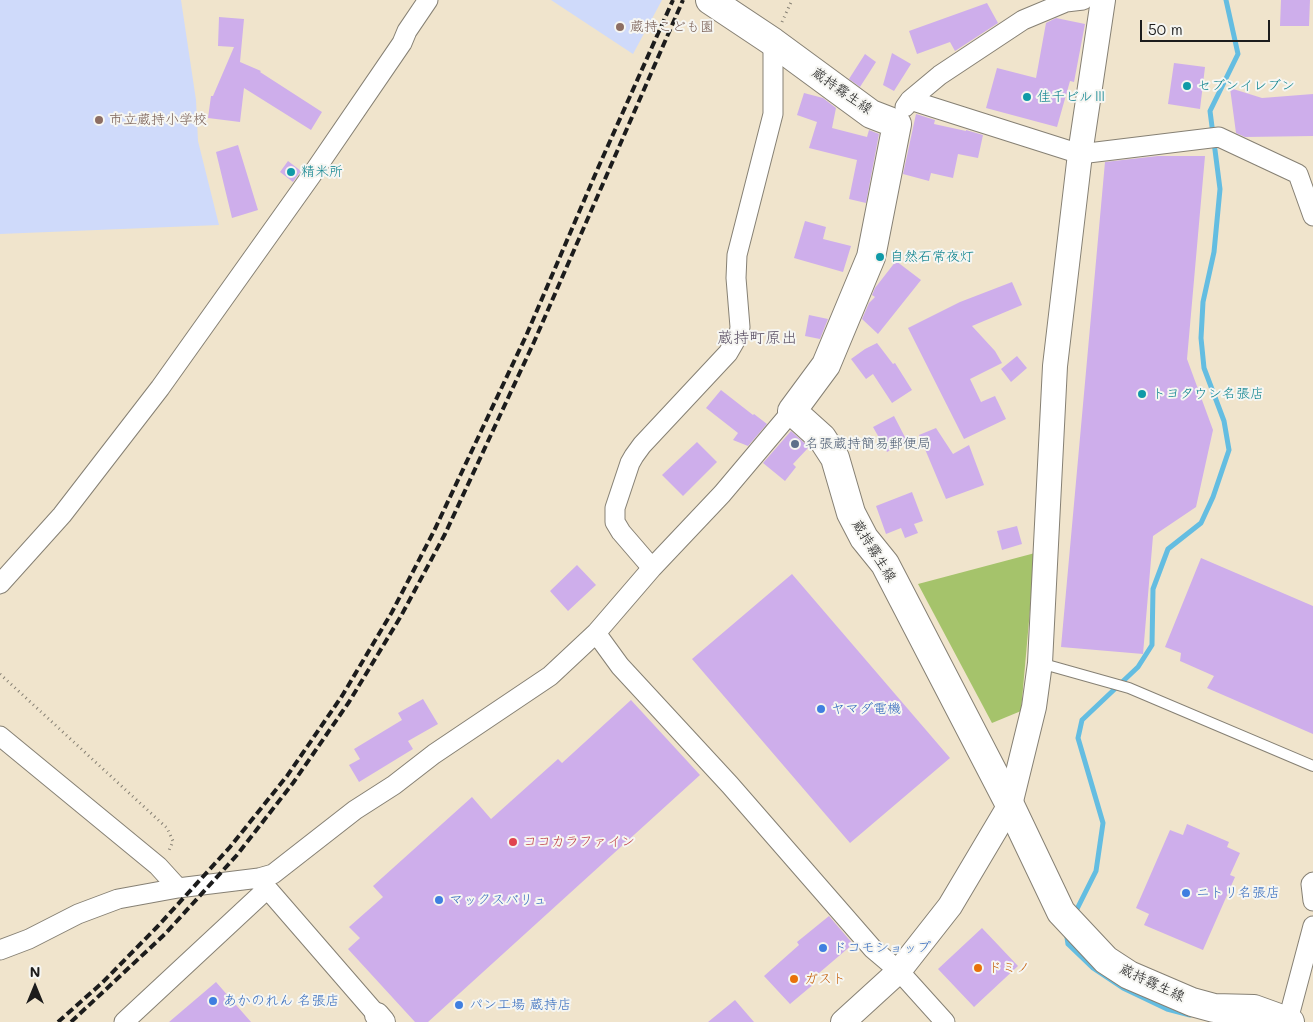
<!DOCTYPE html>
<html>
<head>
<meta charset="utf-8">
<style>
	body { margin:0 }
	#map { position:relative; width:1313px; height:1022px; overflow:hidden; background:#f0e4cc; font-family:Mali,sans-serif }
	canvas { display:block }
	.north { position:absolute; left:10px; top:962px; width:50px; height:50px; -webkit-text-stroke:4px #f6f6f2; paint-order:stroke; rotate:0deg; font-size:14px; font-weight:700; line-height:20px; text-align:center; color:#1c1c1c }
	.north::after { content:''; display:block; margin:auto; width:18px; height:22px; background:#1c1c1c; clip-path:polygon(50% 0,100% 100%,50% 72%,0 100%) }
	.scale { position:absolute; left:1140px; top:20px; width:130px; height:22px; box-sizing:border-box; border:2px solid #1c1c1c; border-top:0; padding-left:6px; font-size:15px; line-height:18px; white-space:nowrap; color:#1c1c1c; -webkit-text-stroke:4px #f6f6f2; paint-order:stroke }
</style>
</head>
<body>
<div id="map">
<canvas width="1313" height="1022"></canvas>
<div class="north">N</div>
<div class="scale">50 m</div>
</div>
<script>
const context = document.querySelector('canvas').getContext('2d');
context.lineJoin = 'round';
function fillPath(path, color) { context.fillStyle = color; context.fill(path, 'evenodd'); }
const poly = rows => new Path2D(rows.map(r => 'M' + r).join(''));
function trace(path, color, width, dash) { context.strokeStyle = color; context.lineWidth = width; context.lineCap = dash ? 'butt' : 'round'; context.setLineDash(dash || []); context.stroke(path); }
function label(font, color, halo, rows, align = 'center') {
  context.font = font + ' Mali,"Klee One",sans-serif'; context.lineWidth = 4; context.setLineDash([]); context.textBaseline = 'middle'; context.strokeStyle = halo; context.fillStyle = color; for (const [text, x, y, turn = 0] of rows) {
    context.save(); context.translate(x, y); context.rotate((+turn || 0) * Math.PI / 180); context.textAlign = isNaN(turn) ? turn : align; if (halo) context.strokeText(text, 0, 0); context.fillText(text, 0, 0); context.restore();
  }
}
fillPath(poly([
	[0,0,181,0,196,100,198,141,219,225,0,234],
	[551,0,662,0,633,54]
]), '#cfdafa');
fillPath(poly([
	[1035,553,1021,711,992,723,918,584]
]), '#a5c36b');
trace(poly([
	[1074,915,1096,871,1103,823,1078,738,1082,720,1138,667,1152,645,1153,589,1168,549,1201,523,1213,497,1229,450,1224,421,1204,368,1201,338,1203,302,1214,252,1220,189,1210,111,1238,54,1226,0],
	[1066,931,1068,944,1093,968,1123,988,1167,1009,1190,1015]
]), '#64bde1', 5);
fillPath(poly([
	[1281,0,1310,0,1309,26,1280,26],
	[987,3,998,23,955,51,950,42,917,54,909,31],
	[219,17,244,19,240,62,261,71,260,72,322,112,311,130,244,88,240,122,208,118,211,96,213,96,234,47,218,46],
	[1056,18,1085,24,1074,82,1070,81,1057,127,986,108,997,68,1036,78,1046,23],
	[892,53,911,64,894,91,883,85],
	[865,54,876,62,860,87,849,79],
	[1174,63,1205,67,1200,109,1168,104],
	[1230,88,1262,98,1313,94,1313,136,1245,137,1236,133],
	[804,93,823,98,836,108,832,128,867,137,869,130,879,134,866,203,849,199,857,160,809,148,817,122,797,115],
	[916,114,935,120,934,124,966,131,966,130,983,135,978,158,958,154,953,178,931,173,929,181,903,174],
	[238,145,258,210,232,218,216,152],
	[1158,156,1205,156,1187,359,1213,430,1196,507,1153,536,1143,654,1061,647,1105,162],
	[288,161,301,171,293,182,280,172],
	[805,221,826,227,823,239,851,246,843,272,794,258],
	[896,261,921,280,878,334,862,319,869,303,875,297,872,295,875,288],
	[1012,282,1022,305,972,326,995,351,1002,363,970,379,981,402,995,396,1006,419,964,439,908,328,960,302],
	[809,315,828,319,820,339,805,336],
	[877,343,893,364,895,363,912,390,892,403,873,374,866,379,851,359,865,349],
	[1017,356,1027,368,1011,382,1001,369],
	[721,390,753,415,754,414,767,424,748,446,733,440,738,433,706,408],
	[894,416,907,441,887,452,873,427],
	[936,428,953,454,969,445,984,485,946,499,919,435],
	[791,431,809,447,793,464,796,467,785,481,763,463],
	[697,442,717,462,683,496,662,475],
	[912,492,923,521,914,524,918,533,905,538,901,528,886,534,876,506],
	[1017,526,1022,544,1002,550,997,531],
	[1201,558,1313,606,1313,734,1207,688,1214,676,1180,661,1181,653,1165,647],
	[577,565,596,585,568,611,550,591],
	[792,574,950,758,850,843,692,659],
	[423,699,438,724,408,741,413,749,359,782,349,765,360,759,354,749,402,720,398,713],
	[631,700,700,775,428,1022,415,1022,348,949,360,938,349,927,383,897,373,886,472,797,491,819,558,759,562,763],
	[1187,824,1229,842,1227,847,1240,853,1230,875,1235,877,1203,950,1144,925,1149,914,1136,908,1170,830,1183,835],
	[829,916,853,944,812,979,815,983,790,1004,764,976,799,945,797,942],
	[982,928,1018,966,974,1007,938,969],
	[216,982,251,1022,169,1022],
	[735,1000,754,1022,708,1022]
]), '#ceaeeb');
const service = poly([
	[1040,663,1129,688,1313,766]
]);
const minor = poly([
	[910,100,1080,154,1219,137,1298,174,1313,216],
	[905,107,910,100,940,75,1023,20,1066,2,1083,0],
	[652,568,621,532,615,522,615,508,630,463,634,456,642,445,728,353,739,334,740,327,736,278,737,255,773,114,773,42],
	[0,584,62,515,160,388,311,176,402,43,407,31,428,0],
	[596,633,620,666,730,785,873,949,899,971,945,1022],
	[0,736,158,866,178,888],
	[259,879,377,1015],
	[1313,882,1311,884,1313,901],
	[0,950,29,939,78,914,118,899,178,888,259,878,273,874,355,810,394,785,434,754,550,676,596,633,652,568,722,494,792,411],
	[1288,1020,1313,926],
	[124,1022,267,889]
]);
const tertiary = poly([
	[377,1015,383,1022],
	[843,1022,899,971,950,906,1010,805,1034,707,1040,663,1055,366,1080,154,1103,0]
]);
const secondary = poly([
	[710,0,773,42,871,114,897,124,871,257,826,365,792,411,822,438,835,458,851,513,864,538,885,564,1010,805,1061,912,1106,960,1129,975,1192,1002,1214,1008,1254,1009,1290,1022]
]);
trace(service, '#868074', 12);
trace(minor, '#868074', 21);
trace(tertiary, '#868074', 26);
trace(secondary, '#868074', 30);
trace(poly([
	[782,22,792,0],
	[0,674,167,828,173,841,168,853]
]), '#868074', 3, [1, 4]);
trace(service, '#fff', 10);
trace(minor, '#fff', 19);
trace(tertiary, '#fff', 24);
trace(secondary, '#fff', 28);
trace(poly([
	[58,1022,102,983,158,926,230,847,287,776,342,696,392,612,434,531,526,336,598,168,673,0],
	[71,1022,165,934,237,855,293,783,349,702,401,616,445,534,534,342,683,0]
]), '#1c1c1c', 4, [8, 4]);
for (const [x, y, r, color] of [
	[620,27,5,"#8d6e63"],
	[1187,86,5,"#0f9aa8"],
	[1027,97,5,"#0f9aa8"],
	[99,120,5,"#8d6e63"],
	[291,172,5,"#0f9aa8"],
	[880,257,5,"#0f9aa8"],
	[1142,394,5,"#0f9aa8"],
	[795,444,5,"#5c6f8a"],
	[821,709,5,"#3f7fe0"],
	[513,842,5,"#e0444e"],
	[1186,893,5,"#3f7fe0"],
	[439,900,5,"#3f7fe0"],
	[823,948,5,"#3f7fe0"],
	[978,968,5,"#e8710a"],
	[794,979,5,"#e8710a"],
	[213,1001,5,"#3f7fe0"],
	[459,1005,5,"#3f7fe0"]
]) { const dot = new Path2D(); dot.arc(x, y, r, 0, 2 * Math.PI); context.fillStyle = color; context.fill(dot); trace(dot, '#f6f6f2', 2); }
label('14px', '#785e54', '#f6f6f2', [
	["蔵持こども園",630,27],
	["市立蔵持小学校",109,120]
], 'left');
label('14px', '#0d838f', '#f6f6f2', [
	["セブンイレブン",1197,86],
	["佳千ビルⅢ",1037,97],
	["精米所",301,172],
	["自然石常夜灯",890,257],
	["トヨタウン名張店",1152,394]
], 'left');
label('14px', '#1c1c1c', '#f6f6f2', [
	["蔵持霧生線",842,91,35],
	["蔵持霧生線",874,551,58],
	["蔵持霧生線",1152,983,25]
]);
label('14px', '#4e5e75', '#f6f6f2', [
	["名張蔵持簡易郵便局",805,444]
], 'left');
label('14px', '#366cbe', '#f6f6f2', [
	["ヤマダ電機",831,709],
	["ニトリ名張店",1196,893],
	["マックスバリュ",449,900],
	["ドコモショップ",833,948],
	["あかのれん 名張店",223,1001],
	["パン工場 蔵持店",469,1005]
], 'left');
label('14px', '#be3a42', '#f6f6f2', [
	["ココカラファイン",523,842]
], 'left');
label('14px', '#c56008', '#f6f6f2', [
	["ドミノ",988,968],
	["ガスト",804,979]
], 'left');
label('16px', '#5a4f64', '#f6f6f2', [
	["蔵持町原出",757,338]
]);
</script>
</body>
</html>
